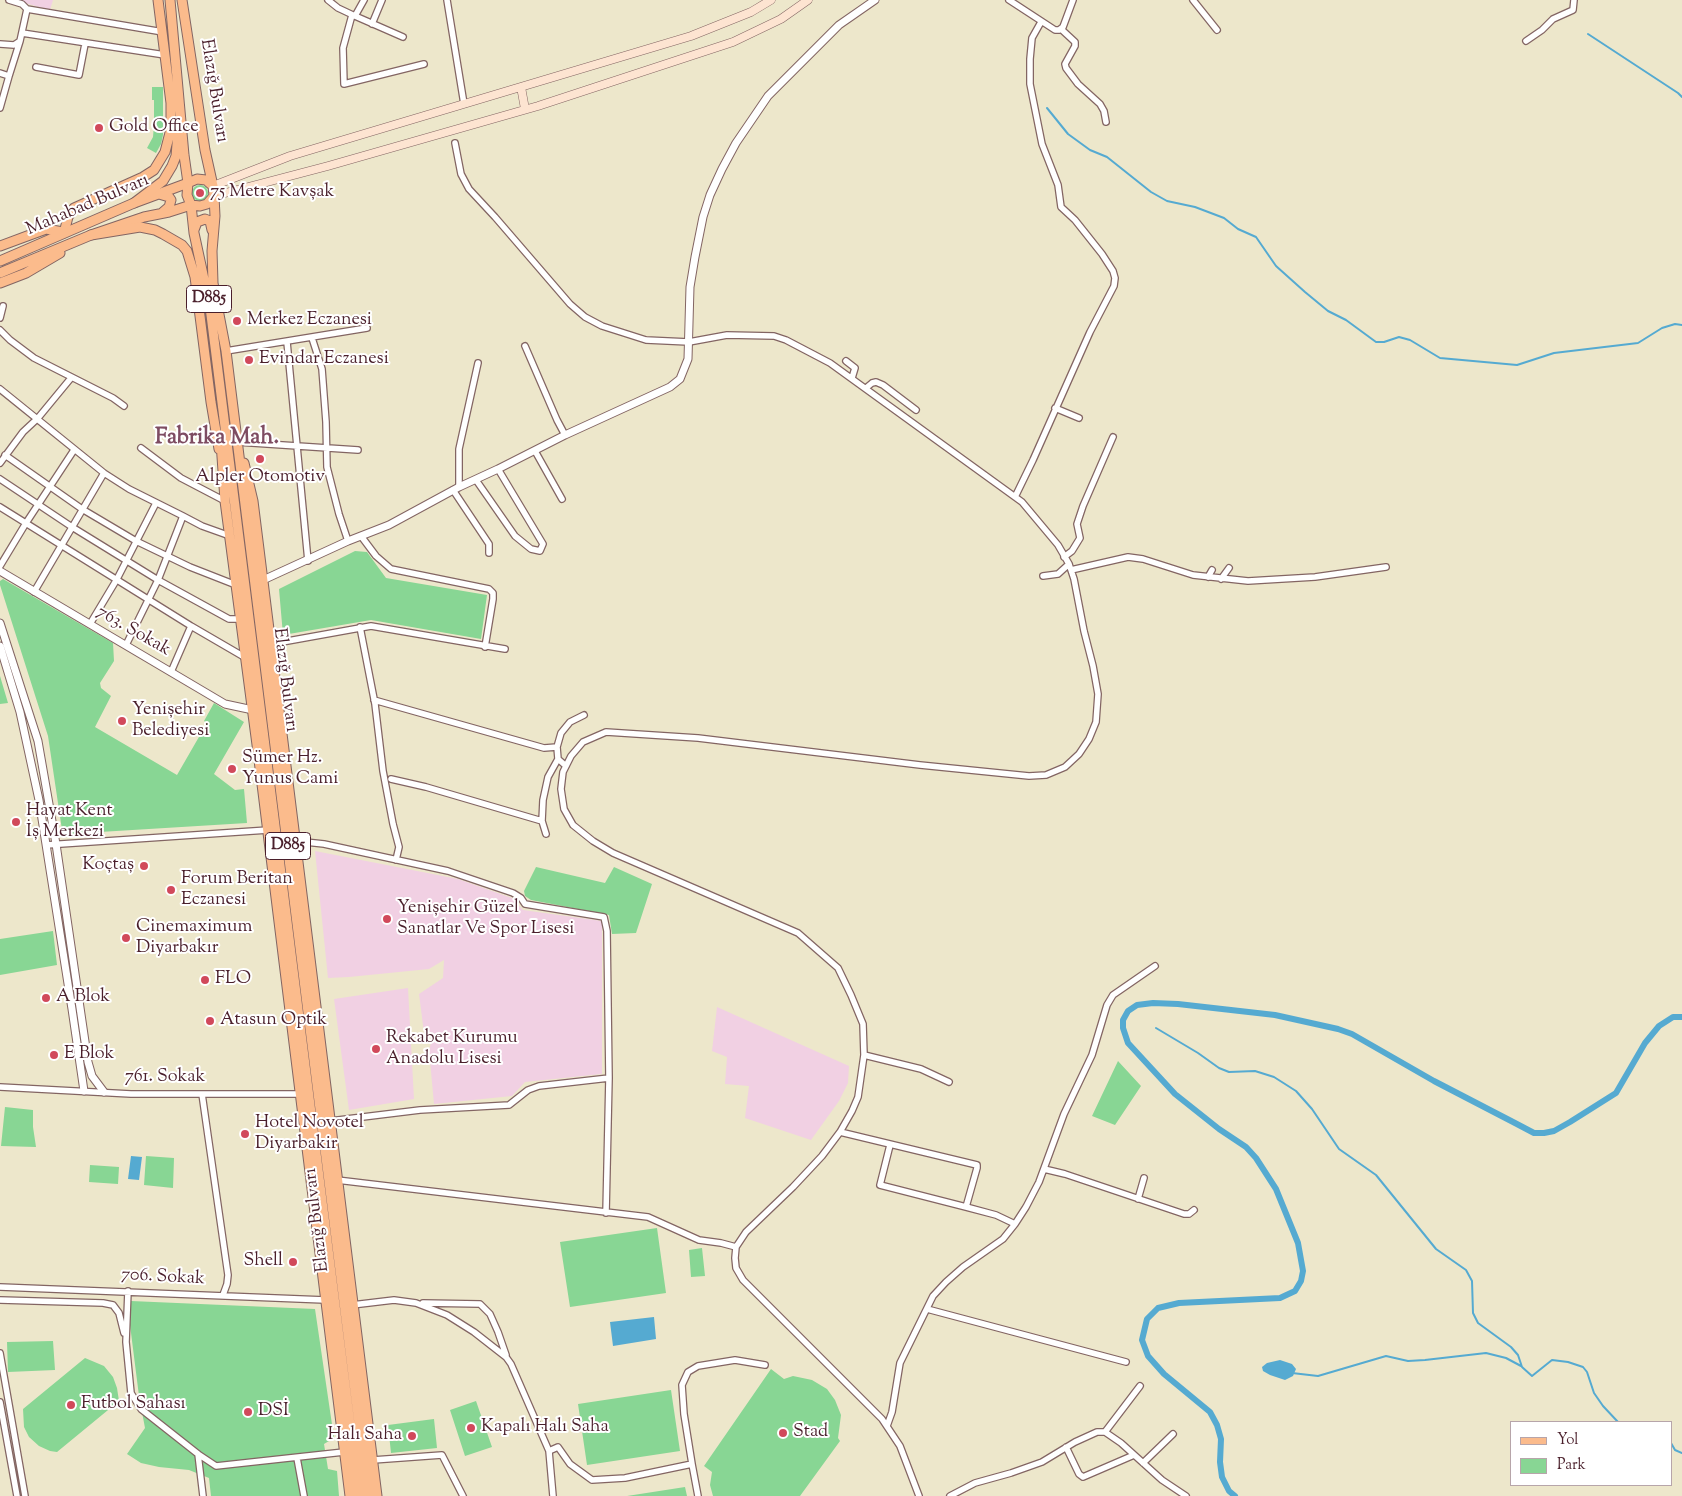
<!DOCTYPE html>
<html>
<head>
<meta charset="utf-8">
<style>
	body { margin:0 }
	#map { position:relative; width:1682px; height:1496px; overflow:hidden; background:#ede7cb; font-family:"Sorts Mill Goudy",serif }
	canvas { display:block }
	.legend { position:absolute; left:1510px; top:1421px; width:162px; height:65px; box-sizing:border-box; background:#fff; border:1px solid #b7a5aa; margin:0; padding:6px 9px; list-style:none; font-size:15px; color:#4a1f2b }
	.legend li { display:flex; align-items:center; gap:10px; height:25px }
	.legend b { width:25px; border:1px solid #b7a5aa }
</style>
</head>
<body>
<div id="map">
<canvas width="1682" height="1496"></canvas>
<ul class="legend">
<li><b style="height:6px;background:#fbbb8c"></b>Yol</li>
<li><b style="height:14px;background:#88d694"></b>Park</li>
</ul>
</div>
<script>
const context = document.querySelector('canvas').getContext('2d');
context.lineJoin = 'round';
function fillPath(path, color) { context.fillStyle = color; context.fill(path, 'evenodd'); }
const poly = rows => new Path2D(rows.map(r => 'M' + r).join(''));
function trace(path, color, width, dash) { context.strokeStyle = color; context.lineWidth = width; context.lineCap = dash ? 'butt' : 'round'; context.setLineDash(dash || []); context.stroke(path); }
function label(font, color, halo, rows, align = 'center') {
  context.font = font + ' "Sorts Mill Goudy",serif'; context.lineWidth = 4; context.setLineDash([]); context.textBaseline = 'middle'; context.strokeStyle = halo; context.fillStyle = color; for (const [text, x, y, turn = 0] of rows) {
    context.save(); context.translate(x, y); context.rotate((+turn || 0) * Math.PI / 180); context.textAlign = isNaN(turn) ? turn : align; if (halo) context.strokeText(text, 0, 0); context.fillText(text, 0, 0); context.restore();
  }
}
fillPath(poly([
	[14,0,53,0,50,10],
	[315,851,458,879,512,898,523,910,602,921,602,1074,525,1082,512,1096,434,1104,429,1050,434,1033,424,1033,419,994,443,978,444,960,429,969,349,977,328,978],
	[408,988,414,1099,349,1110,334,999],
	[717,1007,849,1066,848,1083,839,1101,811,1140,745,1118,749,1086,725,1084,727,1057,712,1051]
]), '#f1d0e3');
fillPath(poly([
	[152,87,163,87,163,135,161,144,156,153,147,148,153,137,154,125,154,100,152,100],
	'192 193a8 8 0 1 1 16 0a8 8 0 1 1-16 0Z',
	[355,551,367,552,386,578,487,595,481,639,371,620,283,635,279,589],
	[3,579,113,643,114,661,100,683,101,688,111,696,95,727,177,775,207,723,204,721,214,703,244,722,214,774,235,790,244,789,247,823,67,834,62,830,48,736,0,585,0,581],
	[0,676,8,703,0,704],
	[536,867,605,883,614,867,652,884,636,933,612,934,609,915,531,900,525,896,524,891],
	[53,931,57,965,0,975,0,939],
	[1118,1061,1141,1086,1115,1125,1092,1116],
	[5,1107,33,1110,33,1127,36,1147,1,1146],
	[146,1156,174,1158,173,1188,144,1185],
	[90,1165,119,1167,118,1184,89,1182],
	[657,1228,666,1293,570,1307,560,1242],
	[702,1248,705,1276,691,1277,689,1250],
	[131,1301,315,1309,334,1438,324,1444,328,1469,337,1471,339,1496,211,1496,209,1478,189,1470,159,1467,141,1463,127,1454,145,1428,139,1396,130,1325],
	[53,1341,55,1370,8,1372,7,1342],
	[85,1358,104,1366,113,1377,117,1388,119,1401,57,1452,50,1451,39,1446,29,1437,24,1427,23,1409],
	[771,1369,784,1379,793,1376,812,1380,827,1389,835,1400,841,1415,838,1438,840,1441,800,1496,713,1496,710,1485,712,1472,704,1466],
	[671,1390,680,1451,587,1465,578,1404],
	[476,1401,492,1447,465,1456,450,1410],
	[434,1419,437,1448,391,1453,388,1425],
	[685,1487,687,1496,627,1496]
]), '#88d694');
fillPath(poly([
	[131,1156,142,1157,139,1180,128,1179],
	[654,1317,656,1339,613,1346,610,1322],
	[1280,1360,1292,1364,1296,1369,1293,1376,1285,1380,1270,1375,1263,1371,1262,1367,1267,1363]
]), '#55aad1');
trace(poly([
	[1588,34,1678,93,1682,97],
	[1047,108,1068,134,1090,150,1107,157,1151,192,1167,201,1195,207,1224,218,1238,229,1256,237,1276,266,1305,292,1328,311,1346,320,1376,342,1384,342,1399,337,1410,340,1440,358,1517,365,1554,353,1638,343,1662,328,1675,324,1682,325],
	[1156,1028,1198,1053,1219,1068,1229,1072,1255,1071,1274,1077,1296,1091,1312,1109,1339,1149,1376,1175,1436,1249,1466,1270,1472,1281,1473,1313,1478,1323,1511,1347,1518,1355,1522,1367,1532,1376,1552,1360,1568,1362,1583,1367,1587,1372,1594,1393,1603,1406,1618,1422],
	[1292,1373,1318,1376,1386,1356,1408,1361,1425,1360,1486,1353,1506,1358,1521,1366],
	[1671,1443,1675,1450,1682,1453]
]), '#55aad1', 2);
trace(poly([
	[1235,1496,1229,1491,1222,1477,1220,1462,1221,1439,1217,1425,1210,1412,1164,1374,1148,1356,1142,1340,1147,1319,1158,1308,1179,1303,1280,1298,1295,1291,1301,1281,1303,1271,1298,1243,1276,1189,1256,1158,1246,1147,1219,1129,1175,1094,1128,1043,1123,1028,1123,1020,1128,1011,1137,1005,1153,1003,1178,1004,1275,1015,1338,1029,1352,1034,1434,1081,1515,1123,1534,1133,1544,1133,1554,1131,1570,1122,1616,1093,1645,1043,1659,1026,1673,1017,1682,1017]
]), '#55aad1', 6);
const minor = poly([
	[9,0,22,4,27,9],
	[328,0,338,8,355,16,403,37],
	[447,0,464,104],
	[1009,0,1055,30,1059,30,1063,27,1073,0],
	[1193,0,1217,30],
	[352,15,343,48,344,84,424,64],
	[355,16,364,0],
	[372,24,382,0],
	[1061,29,1075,42,1075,46,1065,64,1066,68,1078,84,1100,104,1104,111,1106,122],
	[22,33,165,55],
	[1526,41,1542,30,1553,19,1573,10,1574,0],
	[0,44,14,45,20,41,27,9,163,32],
	[36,67,79,75,85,44],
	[0,73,9,76,20,41],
	[0,108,9,76],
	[455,143,461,174,469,189,495,217,570,304,585,317,602,326,646,340,689,342,727,335,774,336,786,340,830,363,1022,502,1058,545,1069,564,1074,579,1084,631,1093,666,1098,694,1096,722,1089,739,1079,754,1065,767,1046,775,1029,776,920,765,698,738,606,732,583,742,571,756,563,772,561,789,564,809,573,825,593,841,613,853,798,933,838,968,851,995,863,1024,864,1055,858,1097,852,1111,840,1132,822,1156,793,1187,746,1232,736,1247,735,1258,736,1268,743,1280,882,1419,900,1446,919,1496],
	[0,318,3,306],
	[0,330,10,340,34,358,113,398,124,406],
	[312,338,322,369,326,422,327,467,339,514,348,541],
	[287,342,308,561],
	[525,346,557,420,565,435],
	[226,351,367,328],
	[846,361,855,368,852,378],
	[866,388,872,383,876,382,883,385,916,410],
	[0,389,104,473,129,489,183,516,202,526,230,536],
	[1055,408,1079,418],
	[237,442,358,450],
	[141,448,181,478,225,501],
	[535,451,562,499],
	[5,455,82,509,136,541,190,567,236,585],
	[0,463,23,432,38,418,71,378],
	[0,479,72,527,158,580,229,619,241,619],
	[476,480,515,536,531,549,540,551,543,544,498,469],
	[459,487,459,449,478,363],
	[453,490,489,544,489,553],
	[1015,497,1033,460,1090,332,1114,286,1115,278,1113,271,1102,254,1075,220,1061,207,1058,185,1042,144,1030,84,1030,59,1032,38,1041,22],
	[0,507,191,626,246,658],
	[361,536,376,556,391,569,489,589,493,593,493,599,485,647],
	[1064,557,1072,551,1080,538,1077,524,1083,506,1113,437],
	[0,566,26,523,74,450],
	[1071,570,1128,557,1143,559,1193,575,1248,581,1315,577,1386,567],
	[1043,576,1058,574,1069,564],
	[1208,577,1212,570],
	[1221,579,1229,568],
	[34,592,104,473],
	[90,624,117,579,156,503],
	[360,627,375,704,383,771,393,824,399,847,396,860],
	[271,644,371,626,505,649],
	[126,645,158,580,183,516],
	[171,672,191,626],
	[374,700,544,748,557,747],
	[566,766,558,759,557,747,561,733,570,722,584,715],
	[391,779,426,787,542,821],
	[546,834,542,821,543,800,548,777,558,759],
	[296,841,324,844,448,871,513,893,521,898,525,904,604,917,607,931,609,1078,606,1213],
	[46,845,268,830],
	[864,1055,921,1069,949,1082],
	[0,1087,131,1094,300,1094],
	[202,1094,228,1275,227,1284,223,1295],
	[330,1121,420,1110,509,1105,528,1090,539,1086,609,1078],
	[840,1132,977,1165,977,1168,966,1207],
	[890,1145,880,1185,966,1207,996,1215,1015,1224],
	[1044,1169,1065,1174,1184,1214,1189,1214,1194,1210],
	[337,1180,648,1217,699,1240,721,1243,736,1247],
	[1138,1199,1144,1178],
	[0,1287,325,1300],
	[128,1291,126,1342,131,1393,141,1409,198,1454,216,1466,344,1452],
	[0,1300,103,1303,113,1305,119,1313,124,1333],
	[423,1303,480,1304,490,1314,498,1332,506,1355],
	[352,1305,394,1300,416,1303,447,1315,474,1332,506,1357,511,1364,549,1451,558,1447,570,1464,592,1480,625,1478,692,1464,684,1414,682,1385,688,1372,698,1366,735,1360,765,1365],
	[927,1309,1126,1362],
	[0,1353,25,1496],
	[0,1402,17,1496],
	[887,1426,892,1412,900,1363,933,1296,946,1282,963,1267,1003,1239,1015,1224,1026,1207,1039,1182,1064,1114,1092,1055,1107,1005,1113,995,1155,966],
	[1105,1432,1140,1386],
	[1066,1447,1079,1474,1083,1477,1134,1455],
	[549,1451,553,1496],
	[198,1454,203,1496],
	[297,1458,304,1496],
	[373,1460,442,1455,463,1496],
	[1143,1463,1173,1434],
	[692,1464,698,1496],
	[950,1496,975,1483,1011,1473,1042,1462,1075,1442,1097,1432,1105,1432,1121,1443,1162,1480,1186,1496]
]);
const tertiary = poly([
	[0,571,225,704,253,710],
	[263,580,348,541,389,525,459,487,498,469,565,435,670,387,680,379,688,359,690,287,695,257,703,217,710,195,722,169,736,143,768,96,839,25,875,0],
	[0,623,38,741,56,844,88,1062,92,1076,104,1092],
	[0,646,20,712,39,800,72,1009,84,1091]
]);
const secondary = poly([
	[521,87,525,109],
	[213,186,290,156,691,36,751,12,771,0],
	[214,196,328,166,538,106,733,42,781,19,808,0]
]);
const primary = poly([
	[159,194,169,197,171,200,169,207,162,213],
	[0,246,46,229,63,232],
	[0,261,134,203,188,183],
	[0,273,91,235,144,217,169,212,191,205],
	[0,283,26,273,60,253]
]);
const trunk = poly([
	[170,0,184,155,188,183,187,195,191,205,200,206,207,204,214,196,213,186,206,180,197,179,188,183],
	[182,0,205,150,213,186],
	[214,196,215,216,212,251,213,283,226,351,368,1496],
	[134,203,163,181,172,166,176,156,178,133],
	[191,205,194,233,210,307,359,1496],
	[194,230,197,222,205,219,210,221,212,230],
	[64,233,68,217,74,208,143,177,154,170,165,152,171,129,171,103,158,0],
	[91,235,140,227,155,230,163,234,182,245,187,251,195,277,211,402,219,449],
	[221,442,225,501,259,760,350,1496],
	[244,463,253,501,377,1496]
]);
trace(minor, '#836563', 8);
trace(tertiary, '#836563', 9);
trace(secondary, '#836563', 9);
trace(primary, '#836563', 11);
trace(trunk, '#836563', 11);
trace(minor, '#fff', 5.5);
trace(tertiary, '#fff', 7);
trace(secondary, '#fde4d1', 8);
trace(primary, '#fbbb8c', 9);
trace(trunk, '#fbbb8c', 9);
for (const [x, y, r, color] of [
	[99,128,5,"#d1495b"],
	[200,193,5,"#d1495b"],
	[237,321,5,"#d1495b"],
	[249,360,5,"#d1495b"],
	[260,459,5,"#d1495b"],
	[122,721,5,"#d1495b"],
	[232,769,5,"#d1495b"],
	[16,822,5,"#d1495b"],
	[144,866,5,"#d1495b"],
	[171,890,5,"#d1495b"],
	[387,919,5,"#d1495b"],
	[126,938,5,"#d1495b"],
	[205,980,5,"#d1495b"],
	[46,998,5,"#d1495b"],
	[210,1021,5,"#d1495b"],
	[376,1049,5,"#d1495b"],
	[54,1055,5,"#d1495b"],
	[245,1134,5,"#d1495b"],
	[293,1262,5,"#d1495b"],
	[71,1405,5,"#d1495b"],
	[248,1412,5,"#d1495b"],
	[471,1428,5,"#d1495b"],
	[783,1433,5,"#d1495b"],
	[412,1436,5,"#d1495b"]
]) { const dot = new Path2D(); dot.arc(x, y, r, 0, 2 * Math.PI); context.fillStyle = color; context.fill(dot); trace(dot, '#fff', 2); }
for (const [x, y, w] of [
	[209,299,45],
	[288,846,45]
]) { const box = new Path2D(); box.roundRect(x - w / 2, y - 13.5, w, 27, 4); context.fillStyle = '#fff'; context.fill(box); trace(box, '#4a1f2b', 1); }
label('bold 16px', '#4a1f2b', null, [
	["D885",209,299],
	["D885",288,846]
]);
label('18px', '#4a1f2b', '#fff', [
	["Elazığ Bulvarı",213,91,81],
	["Mahabad Bulvarı",88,206,-23],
	["763. Sokak",133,632,30],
	["Elazığ Bulvarı",284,680,83],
	["761. Sokak",165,1078],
	["Elazığ Bulvarı",318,1220,-97],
	["706. Sokak",163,1278,3]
]);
label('18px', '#4a1f2b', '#fff', [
	["Gold Office",109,128],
	["75 Metre Kavşak",210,193],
	["Merkez Eczanesi",247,321],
	["Evindar Eczanesi",259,360],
	["Alpler Otomotiv",260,478,"center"],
	["Yenişehir",132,711],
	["Belediyesi",132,732],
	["Sümer Hz.",242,759],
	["Yunus Cami",242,780],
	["Hayat Kent",26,812],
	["İş Merkezi",26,833],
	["Koçtaş",134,866,"right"],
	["Forum Beritan",181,880],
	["Eczanesi",181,901],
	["Yenişehir Güzel",397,909],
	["Sanatlar Ve Spor Lisesi",397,930],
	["Cinemaximum",136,928],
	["Diyarbakır",136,949],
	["FLO",215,980],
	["A Blok",56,998],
	["Atasun Optik",220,1021],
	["Rekabet Kurumu",386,1039],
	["Anadolu Lisesi",386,1060],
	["E Blok",64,1055],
	["Hotel Novotel",255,1124],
	["Diyarbakir",255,1145],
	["Shell",283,1262,"right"],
	["Futbol Sahası",81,1405],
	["DSİ",258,1412],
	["Kapalı Halı Saha",481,1428],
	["Stad",793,1433],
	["Halı Saha",402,1436,"right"]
], 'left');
label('bold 22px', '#7e4c62', '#fff', [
	["Fabrika Mah.",217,439]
]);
</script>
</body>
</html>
